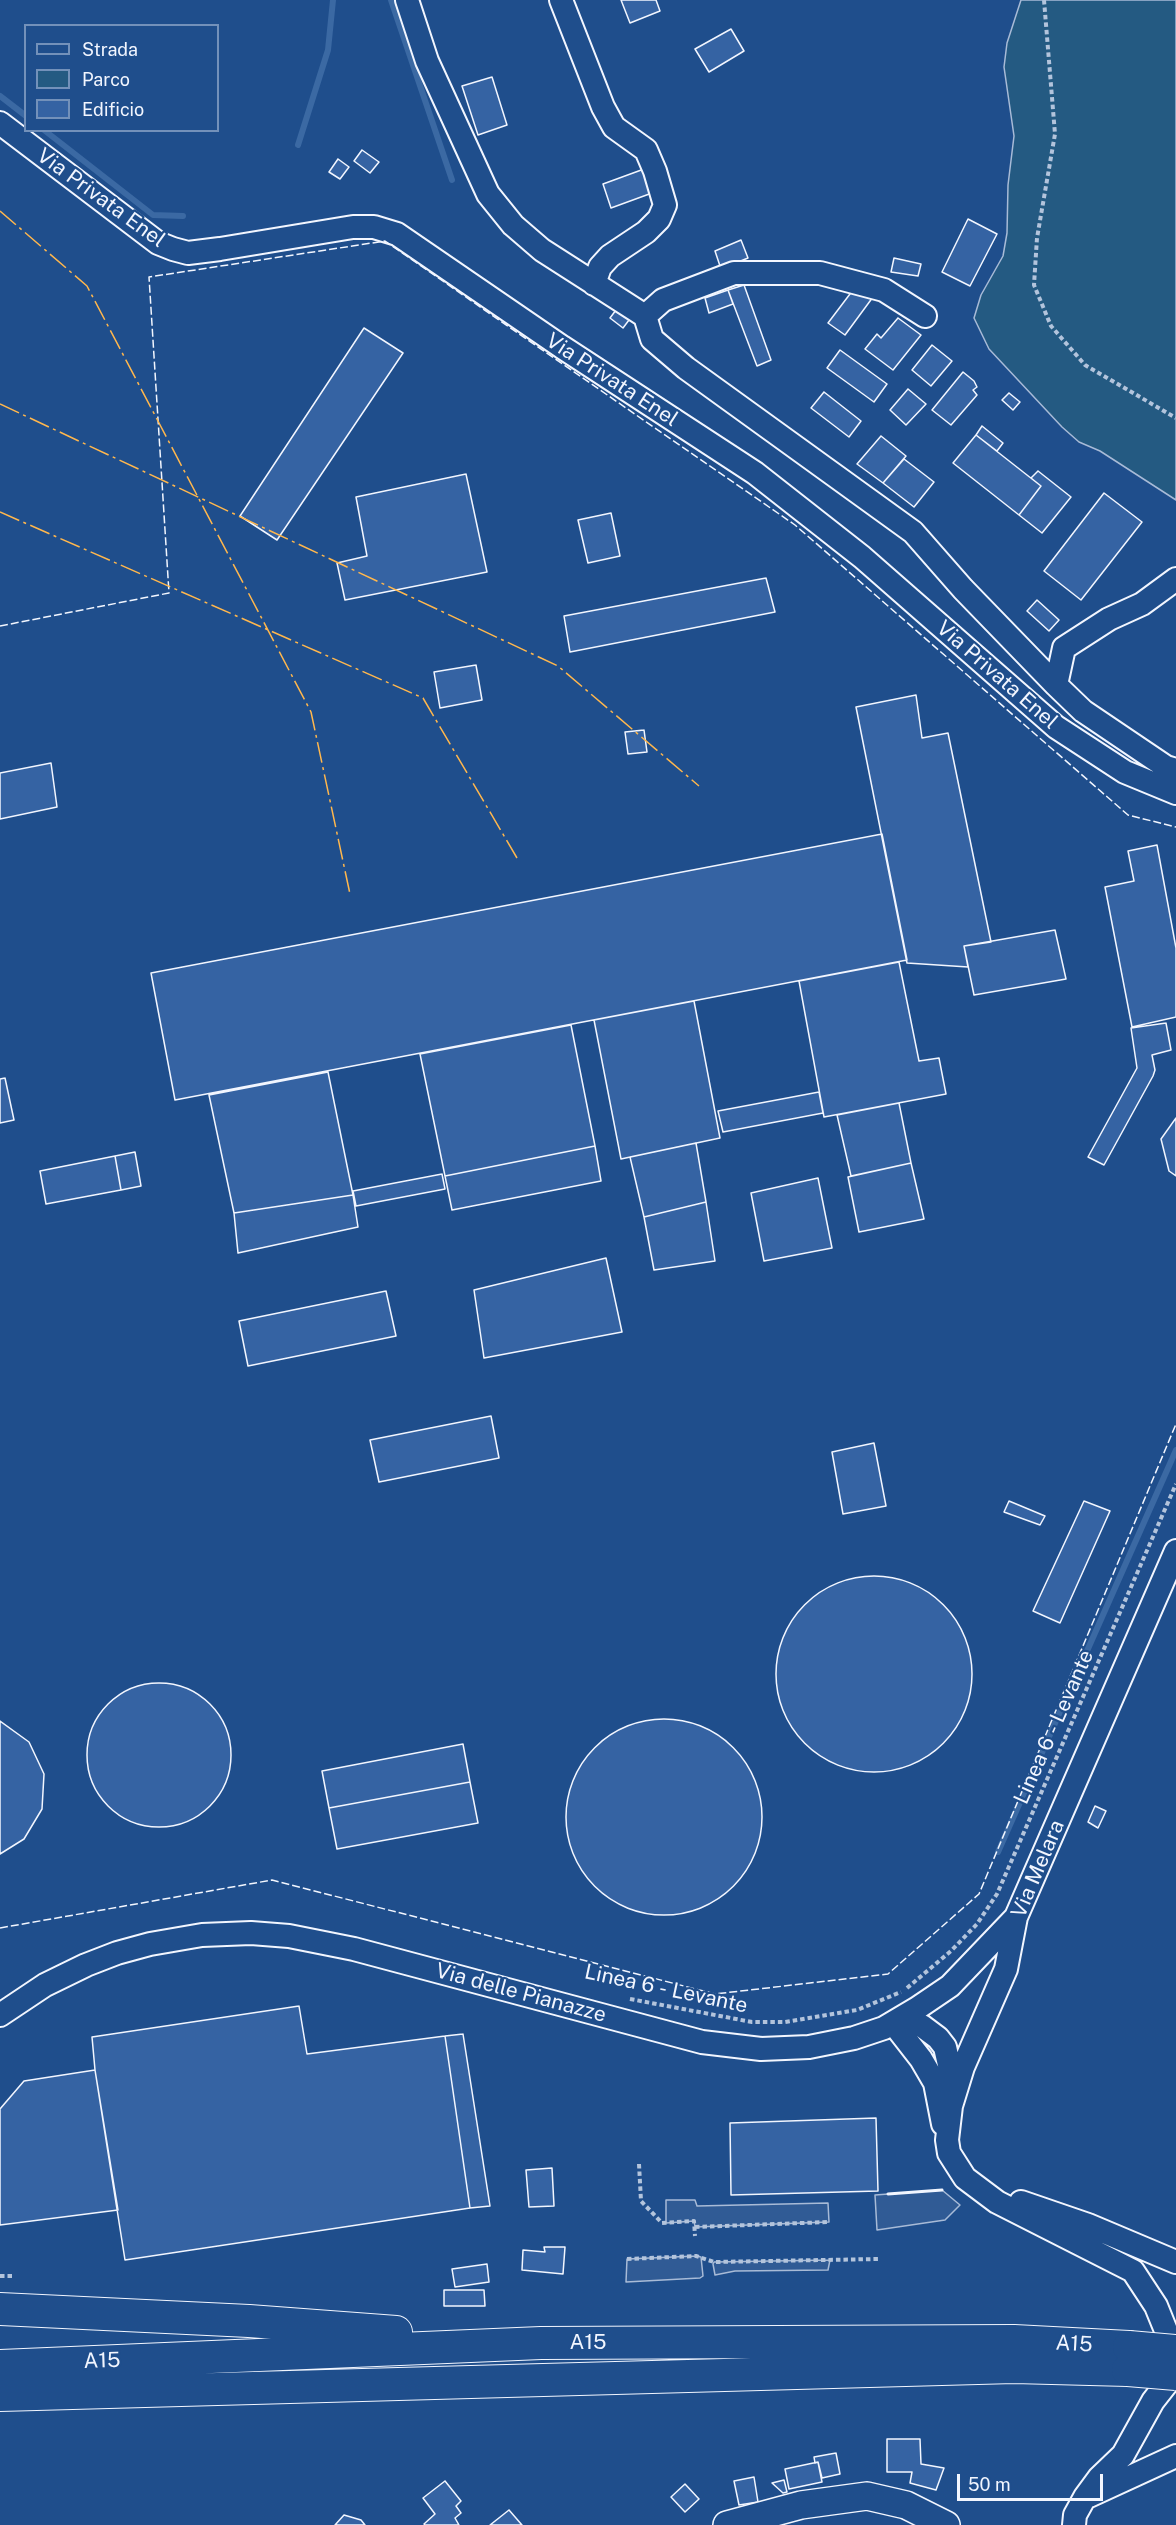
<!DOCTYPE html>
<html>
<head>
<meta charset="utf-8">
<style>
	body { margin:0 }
	#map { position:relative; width:1176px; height:2525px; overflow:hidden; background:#1f4e8c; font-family:"Public Sans",sans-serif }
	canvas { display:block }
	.legend { position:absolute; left:24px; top:24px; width:195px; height:108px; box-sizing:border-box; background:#1f4e8c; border:2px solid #7391ba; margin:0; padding:8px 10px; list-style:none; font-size:18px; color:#f2f6ff }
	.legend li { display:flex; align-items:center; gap:12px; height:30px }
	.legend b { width:30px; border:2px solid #7391ba }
	.scale { position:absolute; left:957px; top:2474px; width:146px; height:27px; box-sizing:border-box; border:3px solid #f2f6ff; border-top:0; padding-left:8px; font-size:18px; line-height:21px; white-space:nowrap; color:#f2f6ff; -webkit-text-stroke:4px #1f4e8c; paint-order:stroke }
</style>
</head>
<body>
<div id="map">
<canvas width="1176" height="2525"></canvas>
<ul class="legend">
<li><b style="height:8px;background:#1f4e8c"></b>Strada</li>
<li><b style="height:16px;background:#245a82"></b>Parco</li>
<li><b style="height:16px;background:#3563a3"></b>Edificio</li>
</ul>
<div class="scale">50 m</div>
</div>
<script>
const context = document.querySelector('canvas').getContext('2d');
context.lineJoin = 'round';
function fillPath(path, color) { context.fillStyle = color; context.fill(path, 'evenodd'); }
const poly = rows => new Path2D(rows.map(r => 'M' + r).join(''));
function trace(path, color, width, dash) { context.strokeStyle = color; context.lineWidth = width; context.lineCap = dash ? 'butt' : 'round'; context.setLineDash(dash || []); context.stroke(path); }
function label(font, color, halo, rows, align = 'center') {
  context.font = font + ' "Public Sans",sans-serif'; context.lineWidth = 4.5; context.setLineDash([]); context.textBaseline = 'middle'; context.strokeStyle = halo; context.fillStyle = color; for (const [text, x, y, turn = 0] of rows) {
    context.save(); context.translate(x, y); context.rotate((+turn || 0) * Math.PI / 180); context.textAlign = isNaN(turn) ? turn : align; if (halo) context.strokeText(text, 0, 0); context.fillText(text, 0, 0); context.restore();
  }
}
const green = poly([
	[1021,0,1176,0,1176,500,1100,451,1079,442,1062,427,989,349,974,318,981,295,1003,256,1007,233,1008,185,1014,136,1004,67,1007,43,1021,0]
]);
fillPath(green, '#245a82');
trace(green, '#a8bbd7', 1.5);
const parking = poly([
	[942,2190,960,2205,945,2220,877,2230,875,2195,942,2190],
	[666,2200,695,2200,697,2206,828,2203,829,2222,695,2227,694,2221,666,2223,666,2200],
	[696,2256,701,2257,703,2276,700,2278,626,2282,627,2259,696,2256],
	[830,2260,828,2270,735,2271,715,2275,713,2264,714,2262,830,2260]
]);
fillPath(parking, '#305b95');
trace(parking, '#a8bbd7', 1.5);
trace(poly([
	[391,0,452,180],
	[0,96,26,116],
	[44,130,153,215,183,216],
	[298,145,328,50,333,0],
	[998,1852,1176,1450]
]), '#3b69a3', 6);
const building = poly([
	[621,0,656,0,660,11,630,23,621,0],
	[731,29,744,51,709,72,695,49,731,29],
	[492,77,507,125,478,135,462,86,492,77],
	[362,150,379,162,370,173,354,161,362,150],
	[338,159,349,167,340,179,329,172,338,159],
	[644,169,652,193,611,208,603,184,644,169],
	[968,219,997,234,970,286,942,272,968,219],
	[741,240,748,258,721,269,715,251,741,240],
	[894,258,921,264,918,276,891,272,894,258],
	[744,285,771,360,757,366,728,290,744,285],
	[856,286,873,297,845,335,828,323,856,286],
	[728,290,733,304,709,313,705,298,728,290],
	[616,310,629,320,623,328,610,318,616,310],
	[898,318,921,335,893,370,865,349,877,334,881,338,898,318],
	[364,328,403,353,277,540,240,516,364,328],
	[932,345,952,361,931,386,912,370,932,345],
	[840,350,887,384,874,402,827,368,840,350],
	[963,372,974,381,977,387,973,390,977,395,951,425,932,410,963,372],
	[908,389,926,404,906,425,890,410,908,389],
	[824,392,861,421,849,437,811,408,824,392],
	[1009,393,1020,402,1013,410,1002,400,1009,393],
	[982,426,1003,443,997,451,976,435,982,426],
	[976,435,1041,486,1019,515,953,463,976,435],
	[881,436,906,456,883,483,857,464,881,436],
	[904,459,934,482,914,507,883,483,904,459],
	[1038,471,1071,497,1042,533,1019,515,1041,486,1031,478,1038,471],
	[466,474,487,572,345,600,337,563,367,556,356,497,466,474],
	[1104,493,1142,522,1081,600,1044,571,1104,493],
	[611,513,620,556,588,563,578,520,611,513],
	[766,578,775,612,570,652,564,616,766,578],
	[1037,600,1059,620,1049,631,1027,611,1037,600],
	[476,665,482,700,440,708,434,672,476,665],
	[916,695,922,738,948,733,991,942,964,946,968,967,907,963,856,707,916,695],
	[644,730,647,752,628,754,625,732,644,730],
	[51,763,57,807,0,819,0,773,51,763],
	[882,834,907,960,175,1100,151,973,882,834],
	[1157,845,1176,948,1176,1017,1132,1027,1105,887,1134,881,1128,851,1157,845],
	[1055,930,1066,979,974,995,964,946,1055,930],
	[899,962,919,1061,939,1058,946,1094,824,1117,799,981,899,962],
	[694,1001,720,1138,621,1159,594,1020,694,1001],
	[1166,1023,1171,1050,1152,1055,1155,1070,1153,1076,1104,1165,1088,1157,1137,1068,1131,1028,1166,1023],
	[571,1025,595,1146,445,1176,420,1054,571,1025],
	[328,1072,353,1195,234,1213,209,1095,328,1072],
	[5,1078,14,1120,0,1123,0,1079,5,1078],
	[819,1092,823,1113,723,1132,718,1111,819,1092],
	[899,1103,911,1163,851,1176,837,1115,899,1103],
	[1176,1118,1176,1176,1169,1171,1161,1139,1176,1118],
	[696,1143,706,1202,644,1217,630,1157,696,1143],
	[595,1146,601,1181,452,1210,445,1176,595,1146],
	[135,1152,141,1186,121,1190,115,1156,135,1152],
	[115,1156,121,1190,46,1204,40,1171,115,1156],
	[911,1163,924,1219,859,1232,848,1177,911,1163],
	[442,1174,445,1189,356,1206,353,1191,442,1174],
	[818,1178,832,1248,764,1261,751,1193,818,1178],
	[353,1195,358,1227,238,1253,234,1213,353,1195],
	[706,1202,715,1261,654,1270,644,1217,706,1202],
	[606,1258,622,1332,484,1358,474,1290,606,1258],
	[386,1291,396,1336,248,1366,239,1321,386,1291],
	[491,1416,499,1458,379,1482,370,1440,491,1416],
	[874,1443,886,1506,843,1514,832,1452,874,1443],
	[1009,1501,1045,1516,1040,1525,1004,1512,1009,1501],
	[1084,1501,1110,1511,1060,1623,1033,1611,1084,1501],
	'776 1674a98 98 0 1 1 196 0a98 98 0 1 1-196 0Z',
	'87 1755a72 72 0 1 1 144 0a72 72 0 1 1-144 0Z',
	'566 1817a98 98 0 1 1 196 0a98 98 0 1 1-196 0Z',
	[0,1721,29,1742,44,1774,42,1809,24,1839,0,1854,0,1721],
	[463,1744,470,1782,329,1808,322,1771,463,1744],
	[470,1782,478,1823,337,1849,329,1808,470,1782],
	[1095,1806,1106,1811,1098,1828,1088,1822,1095,1806],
	[299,2006,307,2054,445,2036,470,2208,125,2260,95,2070,92,2037,299,2006],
	[463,2034,490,2206,470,2208,445,2036,463,2034],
	[95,2070,118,2210,0,2225,0,2109,24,2081,95,2070],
	[876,2118,878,2191,731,2195,730,2123,876,2118],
	[552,2168,554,2206,529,2207,526,2170,552,2168],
	[544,2247,565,2247,563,2274,522,2270,523,2250,545,2252,544,2247],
	[487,2264,489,2282,455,2287,452,2269,487,2264],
	[444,2290,484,2290,485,2306,444,2306,444,2290],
	[887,2439,920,2439,921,2464,944,2468,936,2490,910,2483,912,2472,887,2472,887,2439],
	[836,2453,840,2474,822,2478,818,2462,815,2463,814,2457,836,2453],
	[818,2462,822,2482,789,2489,785,2469,818,2462],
	[754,2477,758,2502,739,2505,734,2481,754,2477],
	[784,2480,787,2492,783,2493,772,2483,784,2480],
	[445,2481,461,2501,456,2506,461,2513,455,2518,459,2525,425,2525,424,2524,435,2514,423,2498,445,2481],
	[685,2484,699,2499,685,2512,671,2497,685,2484],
	[509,2510,522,2525,490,2525,509,2510],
	[344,2515,361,2520,365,2525,335,2525,344,2515]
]);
fillPath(building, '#3563a3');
trace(building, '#f2f6ff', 1.5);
const minor = poly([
	[407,0,427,61,488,194,513,225,542,250,645,316],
	[561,0,603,107,614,127,646,150,655,171,665,205,659,219,646,232,610,256,600,267,594,284],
	[0,123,158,243,173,249,188,253,220,249,353,227,374,227,397,234,562,347,755,473,862,557,1056,727,1125,772,1176,793],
	[925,316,884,290,820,273,734,273,663,300,645,316,652,339,686,368,913,532,963,589,1056,685],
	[1176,579,1142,604,1109,619,1064,648,1056,685,1083,711,1166,767,1176,770],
	[0,2015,45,1985,86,1965,117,1953,150,1944,202,1935,251,1933,289,1936,354,1949,702,2042,761,2049,809,2047,854,2038,884,2028,916,2009,950,1986,1016,1917],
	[901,2018,922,2026,938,2038,945,2047,950,2069,950,2090],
	[893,2023,921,2059,935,2083,943,2124],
	[1021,2202,1088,2225,1176,2262],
	[1167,2333,1156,2306,1133,2271,997,2202,965,2178,949,2153,947,2140,951,2106,963,2067,1006,1969,1016,1917,1176,1551],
	[1089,2496,1176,2456],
	[1074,2525,1075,2515,1085,2497,1099,2478,1123,2455,1153,2401,1171,2378]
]);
const major = poly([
	[727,2525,801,2505,867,2496,906,2505,946,2525]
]);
const highway = poly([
	[0,2309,249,2321,396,2332],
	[0,2366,541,2343,1014,2341,1129,2347],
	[0,2395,1014,2367,1128,2370]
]);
trace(minor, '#f2f6ff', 26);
trace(major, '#f2f6ff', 30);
trace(highway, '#f2f6ff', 34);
trace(poly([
	[1044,0,1055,134,1037,238,1034,285,1051,326,1085,365,1176,418],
	[907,1988,951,1951,977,1924,997,1894,1176,1484],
	[630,1999,752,2022,785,2022,857,2010,901,1992],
	[639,2164,641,2201,662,2223,694,2221,695,2236],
	[695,2227,829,2222],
	[627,2259,696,2256,714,2262,878,2259],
	[0,2276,14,2276]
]), '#b3c4dc', 4, [4.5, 3]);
trace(minor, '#1f4e8c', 22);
trace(major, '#1f4e8c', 27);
trace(highway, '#1f4e8c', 32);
const highwayBridge = poly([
	[1129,2347,1176,2351],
	[1128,2370,1176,2374]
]);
trace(highwayBridge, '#f2f6ff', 34, []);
trace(highwayBridge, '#1f4e8c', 32);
trace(poly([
	[0,626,169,593,149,277,385,241,795,525,1128,815,1176,827],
	[0,1928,272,1880,715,1994,888,1974,979,1894,1176,1424]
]), '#f2f6ff', 1.5, [8, 3]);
trace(poly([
	[888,2194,942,2190]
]), '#f2f6ff', 3);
trace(poly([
	[0,211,87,286,311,712,350,894],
	[0,404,558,666,699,786],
	[0,512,423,698,517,858]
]), '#ffb74d', 1.5, [21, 4.5, 3, 4.5]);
label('21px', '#f2f6ff', '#1f4e8c', [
	["Via Privata Enel",101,198,36],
	["Via Privata Enel",612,380,33],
	["Via Privata Enel",997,675,41],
	["Linea 6 - Levante",1054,1727,-66],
	["Via Melara",1038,1869,-67],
	["Linea 6 - Levante",666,1989,12],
	["Via delle Pianazze",521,1993,15],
	["A15",588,2343],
	["A15",1074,2344,3],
	["A15",102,2361,-2]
]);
</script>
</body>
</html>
